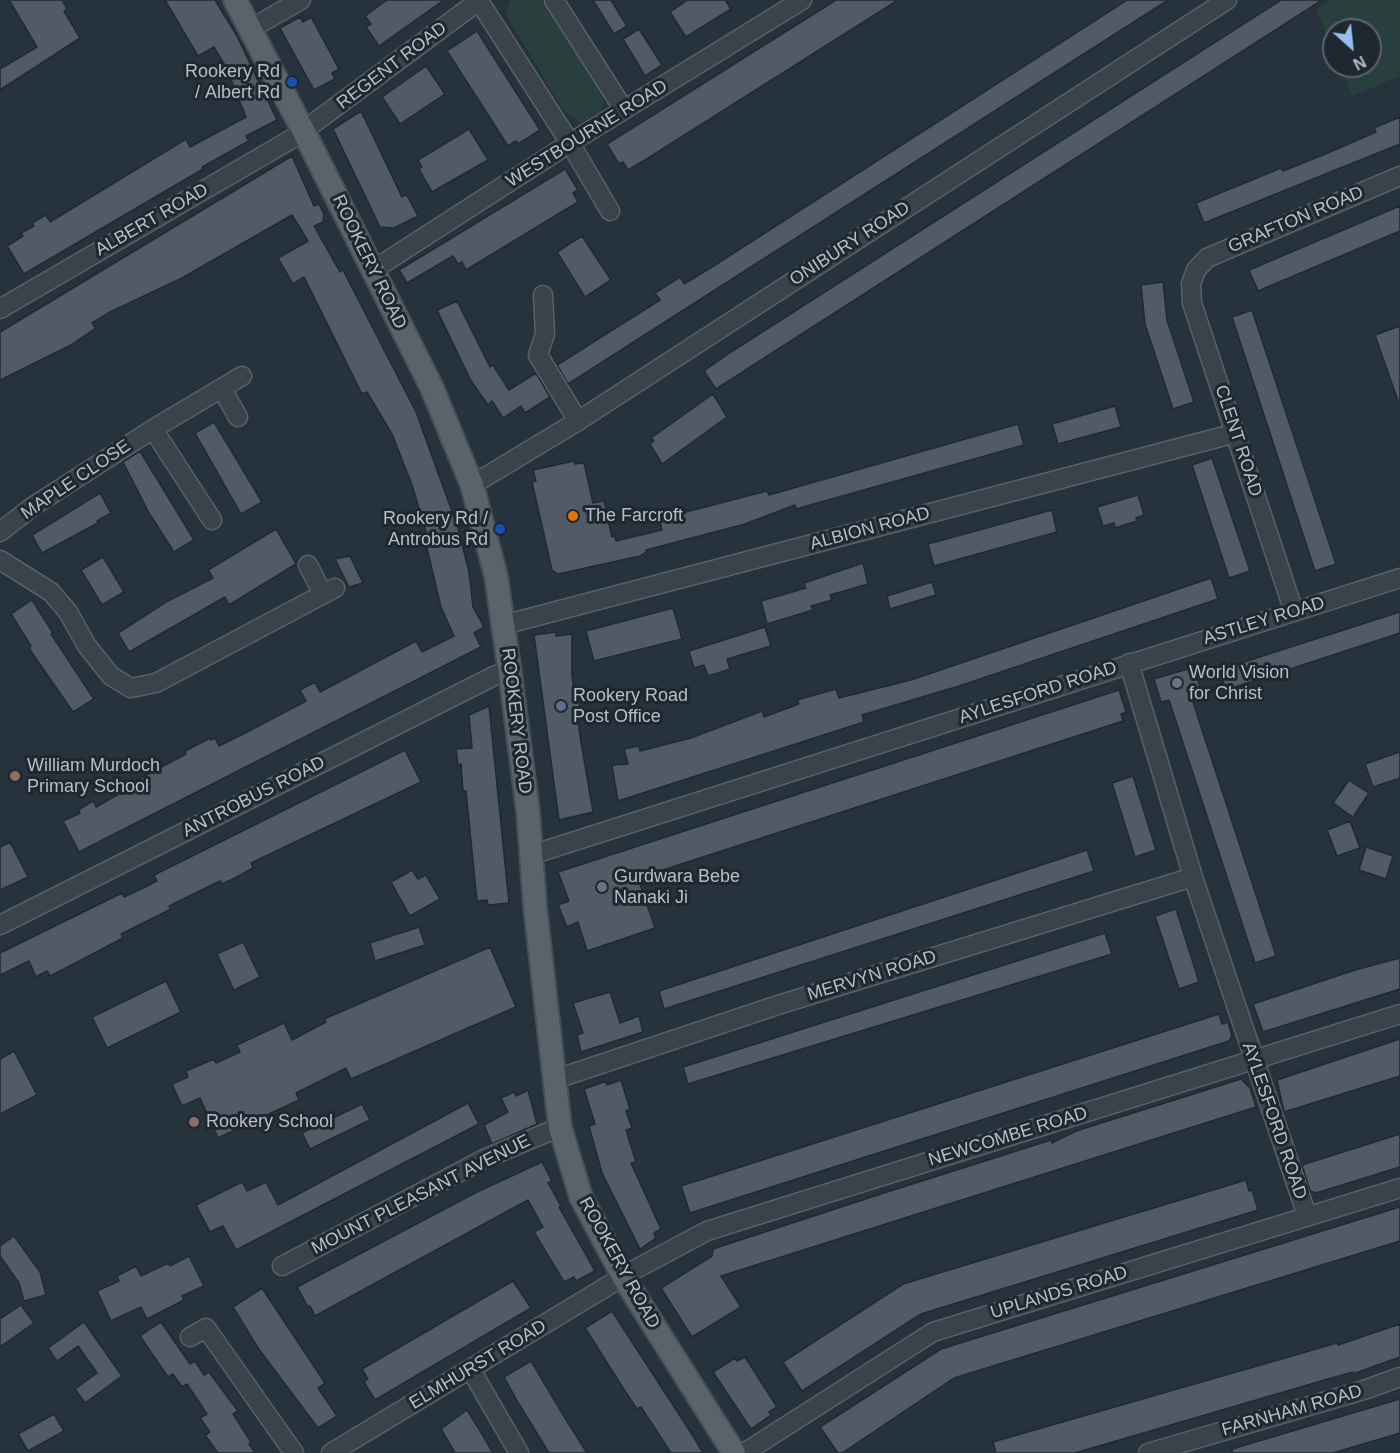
<!DOCTYPE html>
<html>
<head>
<meta charset="utf-8">
<style>
	body { margin:0 }
	#map { position:relative; width:1400px; height:1453px; overflow:hidden; background:#26323c; font-family:Arial,sans-serif }
	canvas { display:block }
	.north { position:absolute; left:1322px; top:18px; width:60px; height:60px; box-sizing:border-box; background:#1f2831; border:2px solid #5b646d; border-radius:50%; rotate:153deg; font-size:16px; font-weight:700; line-height:24px; text-align:center; color:#b6bec7 }
	.north::after { content:''; display:block; margin:auto; width:21px; height:27px; background:#93c0ef; clip-path:polygon(50% 0,100% 100%,50% 72%,0 100%) }
</style>
</head>
<body>
<div id="map">
<canvas width="1400" height="1453"></canvas>
<div class="north">N</div>
</div>
<script>
const context = document.querySelector('canvas').getContext('2d');
context.lineJoin = 'round';
function fillPath(path, color) { context.fillStyle = color; context.fill(path, 'evenodd'); }
const poly = rows => new Path2D(rows.map(r => 'M' + r).join(''));
function trace(path, color, width, dash) { context.strokeStyle = color; context.lineWidth = width; context.lineCap = dash ? 'butt' : 'round'; context.setLineDash(dash || []); context.stroke(path); }
function label(font, color, halo, rows, align = 'center') {
  context.font = font + ' Arial,sans-serif'; context.lineWidth = 6; context.setLineDash([]); context.textBaseline = 'middle'; context.strokeStyle = halo; context.fillStyle = color; for (const [text, x, y, turn = 0] of rows) {
    context.save(); context.translate(x, y); context.rotate((+turn || 0) * Math.PI / 180); context.textAlign = isNaN(turn) ? turn : align; if (halo) context.strokeText(text, 0, 0); context.fillText(text, 0, 0); context.restore();
  }
}
fillPath(poly([
	[511,0,539,0,544,4,597,88,604,102,601,111,581,123,564,111,505,13],
	[1332,0,1400,0,1400,76,1352,96,1340,66,1370,66,1370,30,1334,30,1334,53,1316,9]
]), '#293f3e');
const building = poly([
	[9,0,62,0,67,9,64,11,80,38,0,90,0,69,37,47,9,0],
	[165,0,215,0,237,36,277,120,246,136,249,141,202,167,203,169,24,274,7,246,23,236,21,233,34,226,32,223,46,215,50,222,186,139,190,147,246,117,226,67,214,47,198,56,165,0],
	[387,0,444,0,379,46,366,27,371,24,365,16,387,0],
	[593,0,611,0,627,26,614,34,593,0],
	[688,0,725,0,731,9,686,37,670,12,688,0],
	[836,0,898,0,645,160,628,170,623,162,619,164,607,144,836,0],
	[1127,0,1168,0,568,384,557,365,660,300,655,293,680,277,684,284,712,267,1127,0],
	[1281,0,1322,0,716,389,704,371,731,352,1281,0],
	[300,17,303,22,311,17,339,69,332,73,335,79,314,90,280,28,300,17],
	[639,29,662,65,645,76,623,39,639,29],
	[477,31,540,130,518,144,516,141,508,146,447,51,477,31],
	[426,66,445,94,400,124,382,97,426,66],
	[361,111,402,197,406,194,418,216,394,228,380,227,333,129,361,111],
	[1400,117,1400,144,1204,223,1196,203,1281,168,1283,171,1323,155,1376,132,1374,128,1400,117],
	[469,129,488,160,432,192,419,169,422,167,418,160,469,129],
	[292,156,314,206,319,204,324,214,323,222,314,226,340,272,343,270,416,412,458,528,469,572,473,607,484,627,474,633,481,647,79,852,63,821,80,813,78,810,93,801,96,807,138,783,137,780,186,754,185,751,210,738,211,740,215,738,219,746,247,732,306,701,300,690,315,682,320,692,416,641,422,652,454,636,441,607,427,548,430,545,412,485,392,434,367,392,362,394,304,277,293,284,278,258,308,241,292,215,182,278,110,312,92,323,96,328,69,346,0,380,0,332,292,156],
	[565,169,578,190,573,193,578,202,466,270,462,262,458,264,453,256,407,283,399,270,565,169],
	[1400,206,1400,231,1258,291,1249,270,1400,206],
	[582,236,611,280,585,297,557,252,582,236],
	[1163,282,1167,320,1194,402,1173,409,1145,324,1141,285,1163,282],
	[457,301,490,367,493,365,509,390,536,373,550,397,525,413,521,406,503,418,492,401,488,405,471,381,437,310,457,301],
	[1252,310,1336,564,1315,571,1232,317,1252,310],
	[1400,326,1400,401,1398,401,1375,335,1400,326],
	[713,394,727,417,662,464,650,444,654,441,651,438,713,394],
	[1115,406,1121,427,1058,444,1052,424,1115,406],
	[214,422,262,502,241,514,195,433,214,422],
	[1018,424,1024,445,796,509,795,505,745,524,646,550,646,552,640,556,558,574,552,570,532,482,536,481,533,470,574,461,575,464,584,463,593,503,604,501,612,537,615,536,616,541,662,530,659,519,767,491,769,495,1018,424],
	[140,451,194,540,174,552,149,513,123,462,140,451],
	[1212,458,1250,571,1229,578,1192,465,1212,458],
	[100,493,111,513,97,521,98,523,42,553,32,535,100,493],
	[1138,495,1144,515,1136,518,1137,521,1115,528,1114,523,1103,526,1097,507,1138,495],
	[1052,510,1057,532,934,566,928,544,1052,510],
	[276,529,296,564,229,605,225,597,129,652,118,633,166,602,213,578,208,570,276,529],
	[350,556,363,583,349,587,335,559,350,556],
	[103,557,124,592,102,605,81,570,103,557],
	[863,563,868,584,830,595,832,600,811,606,813,610,767,624,761,601,806,588,804,583,863,563],
	[1211,578,1218,599,959,686,862,715,864,722,618,801,612,765,628,764,624,749,639,746,640,751,691,738,762,711,764,717,799,704,797,700,836,689,839,698,911,680,1211,578],
	[932,582,936,595,890,609,887,596,932,582],
	[32,600,53,633,51,634,94,699,73,712,37,660,29,648,31,646,11,614,32,600],
	[673,608,682,639,594,661,586,631,673,608],
	[1400,612,1400,633,1226,690,1219,670,1400,612],
	[765,627,771,646,727,659,730,669,708,676,704,665,694,668,689,651,765,627],
	[556,632,556,636,572,634,572,676,576,702,579,702,582,717,578,717,580,736,593,812,559,820,534,635,556,632],
	[1191,668,1194,668,1200,687,1190,693,1276,956,1255,963,1169,700,1161,702,1154,679,1191,668],
	[1119,690,1126,712,1121,714,1123,721,638,878,655,928,587,951,578,922,567,927,558,905,569,901,558,872,1119,690],
	[489,706,509,903,488,905,487,900,477,901,466,791,463,791,461,764,458,765,456,749,472,748,469,715,489,706],
	[405,750,421,782,251,863,253,868,235,878,222,884,220,881,169,906,171,909,121,934,123,938,62,970,50,976,47,971,36,977,29,961,0,975,0,953,122,893,124,897,143,888,157,881,154,875,405,750],
	[1400,752,1400,778,1373,787,1365,764,1400,752],
	[1133,776,1156,850,1135,857,1112,783,1133,776],
	[1349,780,1369,793,1353,817,1333,803,1349,780],
	[1350,821,1360,848,1337,856,1327,830,1350,821],
	[10,842,28,877,0,890,0,847,10,842],
	[1366,847,1393,856,1386,879,1359,870,1366,847],
	[1087,850,1094,871,664,1009,659,991,1087,850],
	[412,870,418,879,426,875,440,899,410,916,391,882,412,870],
	[1176,909,1199,982,1179,989,1155,916,1176,909],
	[419,927,425,945,375,961,370,943,419,927],
	[1105,933,1112,954,688,1084,683,1067,1105,933],
	[243,942,260,977,234,990,217,954,243,942],
	[490,947,516,1007,351,1079,346,1068,296,1093,299,1100,218,1138,200,1098,182,1106,172,1084,188,1077,186,1071,214,1059,216,1063,240,1052,237,1045,284,1023,292,1040,326,1022,324,1019,490,947],
	[1400,958,1400,989,1263,1032,1253,1004,1355,970,1400,958],
	[166,981,181,1012,107,1048,92,1017,166,981],
	[610,992,620,1023,639,1016,643,1032,581,1052,577,1035,583,1033,573,1003,610,992],
	[1219,1014,1222,1024,1228,1022,1232,1036,1229,1041,690,1213,681,1186,1219,1014],
	[1400,1039,1400,1076,1284,1112,1277,1080,1400,1039],
	[14,1051,37,1095,0,1114,0,1059,14,1051],
	[1241,1079,1250,1088,1256,1107,721,1276,741,1307,692,1337,661,1288,712,1256,713,1249,725,1245,884,1193,1051,1140,1052,1143,1076,1131,1241,1079],
	[621,1080,630,1109,626,1111,632,1128,626,1130,636,1162,631,1163,661,1229,654,1233,656,1238,640,1249,602,1173,589,1126,595,1124,584,1089,606,1081,607,1085,621,1080],
	[528,1090,537,1124,492,1144,484,1125,508,1112,501,1098,514,1092,516,1096,528,1090],
	[468,1103,479,1124,236,1250,223,1226,210,1232,196,1205,242,1182,247,1191,266,1182,278,1205,468,1103],
	[362,1104,370,1120,310,1149,302,1133,362,1104],
	[1400,1134,1400,1167,1316,1193,1310,1191,1302,1165,1400,1134],
	[542,1162,552,1181,548,1183,561,1206,559,1207,595,1271,576,1281,574,1277,564,1282,534,1232,543,1227,528,1200,315,1316,310,1306,308,1307,297,1287,475,1193,542,1162],
	[1246,1180,1249,1191,1252,1190,1258,1210,921,1314,802,1391,783,1362,903,1284,1246,1180],
	[1400,1207,1400,1241,954,1378,842,1453,838,1453,820,1427,941,1349,1400,1207],
	[14,1236,40,1272,46,1295,24,1301,19,1283,0,1256,0,1246,14,1236],
	[189,1256,204,1286,182,1296,184,1300,147,1319,141,1307,111,1321,97,1291,119,1281,117,1276,136,1266,141,1276,168,1263,170,1266,189,1256],
	[513,1281,531,1308,375,1400,364,1382,368,1379,362,1369,513,1281],
	[262,1288,325,1383,318,1388,337,1416,318,1428,258,1348,233,1307,262,1288],
	[21,1305,34,1323,0,1347,0,1319,21,1305],
	[612,1311,693,1436,703,1453,671,1453,641,1407,637,1409,625,1391,585,1328,612,1311],
	[84,1322,122,1376,85,1403,75,1389,97,1373,78,1346,57,1361,48,1348,84,1322],
	[161,1322,190,1364,195,1361,204,1375,209,1372,229,1399,238,1411,233,1414,251,1442,249,1444,255,1453,218,1453,205,1435,210,1432,200,1418,207,1414,187,1384,182,1387,173,1374,168,1377,140,1336,161,1322],
	[1400,1324,1400,1357,1353,1374,1353,1372,1328,1379,1075,1453,996,1453,993,1442,1337,1343,1338,1345,1400,1324],
	[745,1357,777,1407,769,1412,771,1415,751,1429,713,1372,735,1358,737,1361,745,1357],
	[531,1361,565,1418,587,1453,549,1453,519,1404,504,1377,531,1361],
	[1400,1399,1400,1433,1333,1453,1232,1453,1232,1449,1400,1399],
	[467,1410,479,1429,493,1453,455,1453,441,1429,467,1410],
	[54,1414,64,1431,28,1451,18,1434,54,1414]
]);
fillPath(building, '#505b66');
trace(building, '#212a33', 1.5);
const minor = poly([
	[554,0,624,110],
	[479,1,570,143,610,211],
	[252,28,301,0],
	[373,270,570,143,802,0],
	[543,295,545,334,538,355,578,421],
	[0,309,295,137,480,0],
	[222,389,238,417],
	[153,429,212,520],
	[472,485,578,421,1227,0],
	[0,532,32,507,153,429,242,376],
	[0,560,51,592,68,612,87,646,111,676,131,688,156,683,335,588],
	[308,565,323,594],
	[1294,612,1192,303,1191,284,1196,270,1207,258,1400,176],
	[503,625,1236,433],
	[1129,663,1193,877,1307,1216],
	[531,855,1400,578],
	[0,925,496,675,510,673],
	[553,1080,778,1005,1193,877],
	[282,1266,484,1159,560,1127],
	[190,1337,206,1328,294,1453],
	[471,1370,519,1453],
	[331,1453,634,1270,707,1231,1400,1014],
	[744,1453,933,1332,1400,1188],
	[1148,1453,1364,1390,1400,1377]
]);
const major = poly([
	[235,0,304,132,432,388,472,485,496,576,510,673,528,811,535,906,560,1127,581,1197,624,1278,734,1453]
]);
trace(minor, '#58616a', 21);
trace(major, '#464f58', 26);
trace(minor, '#3a434c', 18);
trace(major, '#58636c', 22);
for (const [x, y, r, color] of [
	[292,82,6,"#1a4fb4"],
	[573,516,6,"#e8710a"],
	[500,529,6,"#1a4fb4"],
	[1177,683,6,"#6b7280"],
	[561,706,6,"#5c6f8a"],
	[15,776,6,"#8d6e63"],
	[602,887,6,"#6b7280"],
	[194,1122,6,"#8d6e63"]
]) { const dot = new Path2D(); dot.arc(x, y, r, 0, 2 * Math.PI); context.fillStyle = color; context.fill(dot); trace(dot, '#1f2831', 2); }
label('18px', '#b6bec7', '#1f2831', [
	["REGENT ROAD",392,66,-37],
	["WESTBOURNE ROAD",587,134,-32],
	["ALBERT ROAD",152,220,-30],
	["GRAFTON ROAD",1296,220,-23],
	["ONIBURY ROAD",850,244,-33],
	["ROOKERY ROAD",369,262,64],
	["CLENT ROAD",1238,441,72],
	["MAPLE CLOSE",76,480,-34],
	["ALBION ROAD",870,529,-15],
	["ASTLEY ROAD",1264,621,-17],
	["AYLESFORD ROAD",1038,693,-18],
	["ROOKERY ROAD",516,721,83],
	["ANTROBUS ROAD",254,797,-27],
	["MERVYN ROAD",872,976,-17],
	["AYLESFORD ROAD",1274,1121,71],
	["NEWCOMBE ROAD",1008,1137,-17],
	["MOUNT PLEASANT AVENUE",421,1195,-27],
	["ROOKERY ROAD",619,1263,61],
	["UPLANDS ROAD",1059,1293,-17],
	["ELMHURST ROAD",478,1365,-31],
	["FARNHAM ROAD",1292,1411,-16]
]);
label('18px', '#b6bec7', '#1f2831', [
	["Rookery Rd",280,72,"right"],
	["/ Albert Rd",280,93,"right"],
	["The Farcroft",585,516],
	["Rookery Rd /",488,519,"right"],
	["Antrobus Rd",488,540,"right"],
	["World Vision",1189,673],
	["for Christ",1189,694],
	["Rookery Road",573,696],
	["Post Office",573,717],
	["William Murdoch",27,766],
	["Primary School",27,787],
	["Gurdwara Bebe",614,877],
	["Nanaki Ji",614,898],
	["Rookery School",206,1122]
], 'left');
</script>
</body>
</html>
